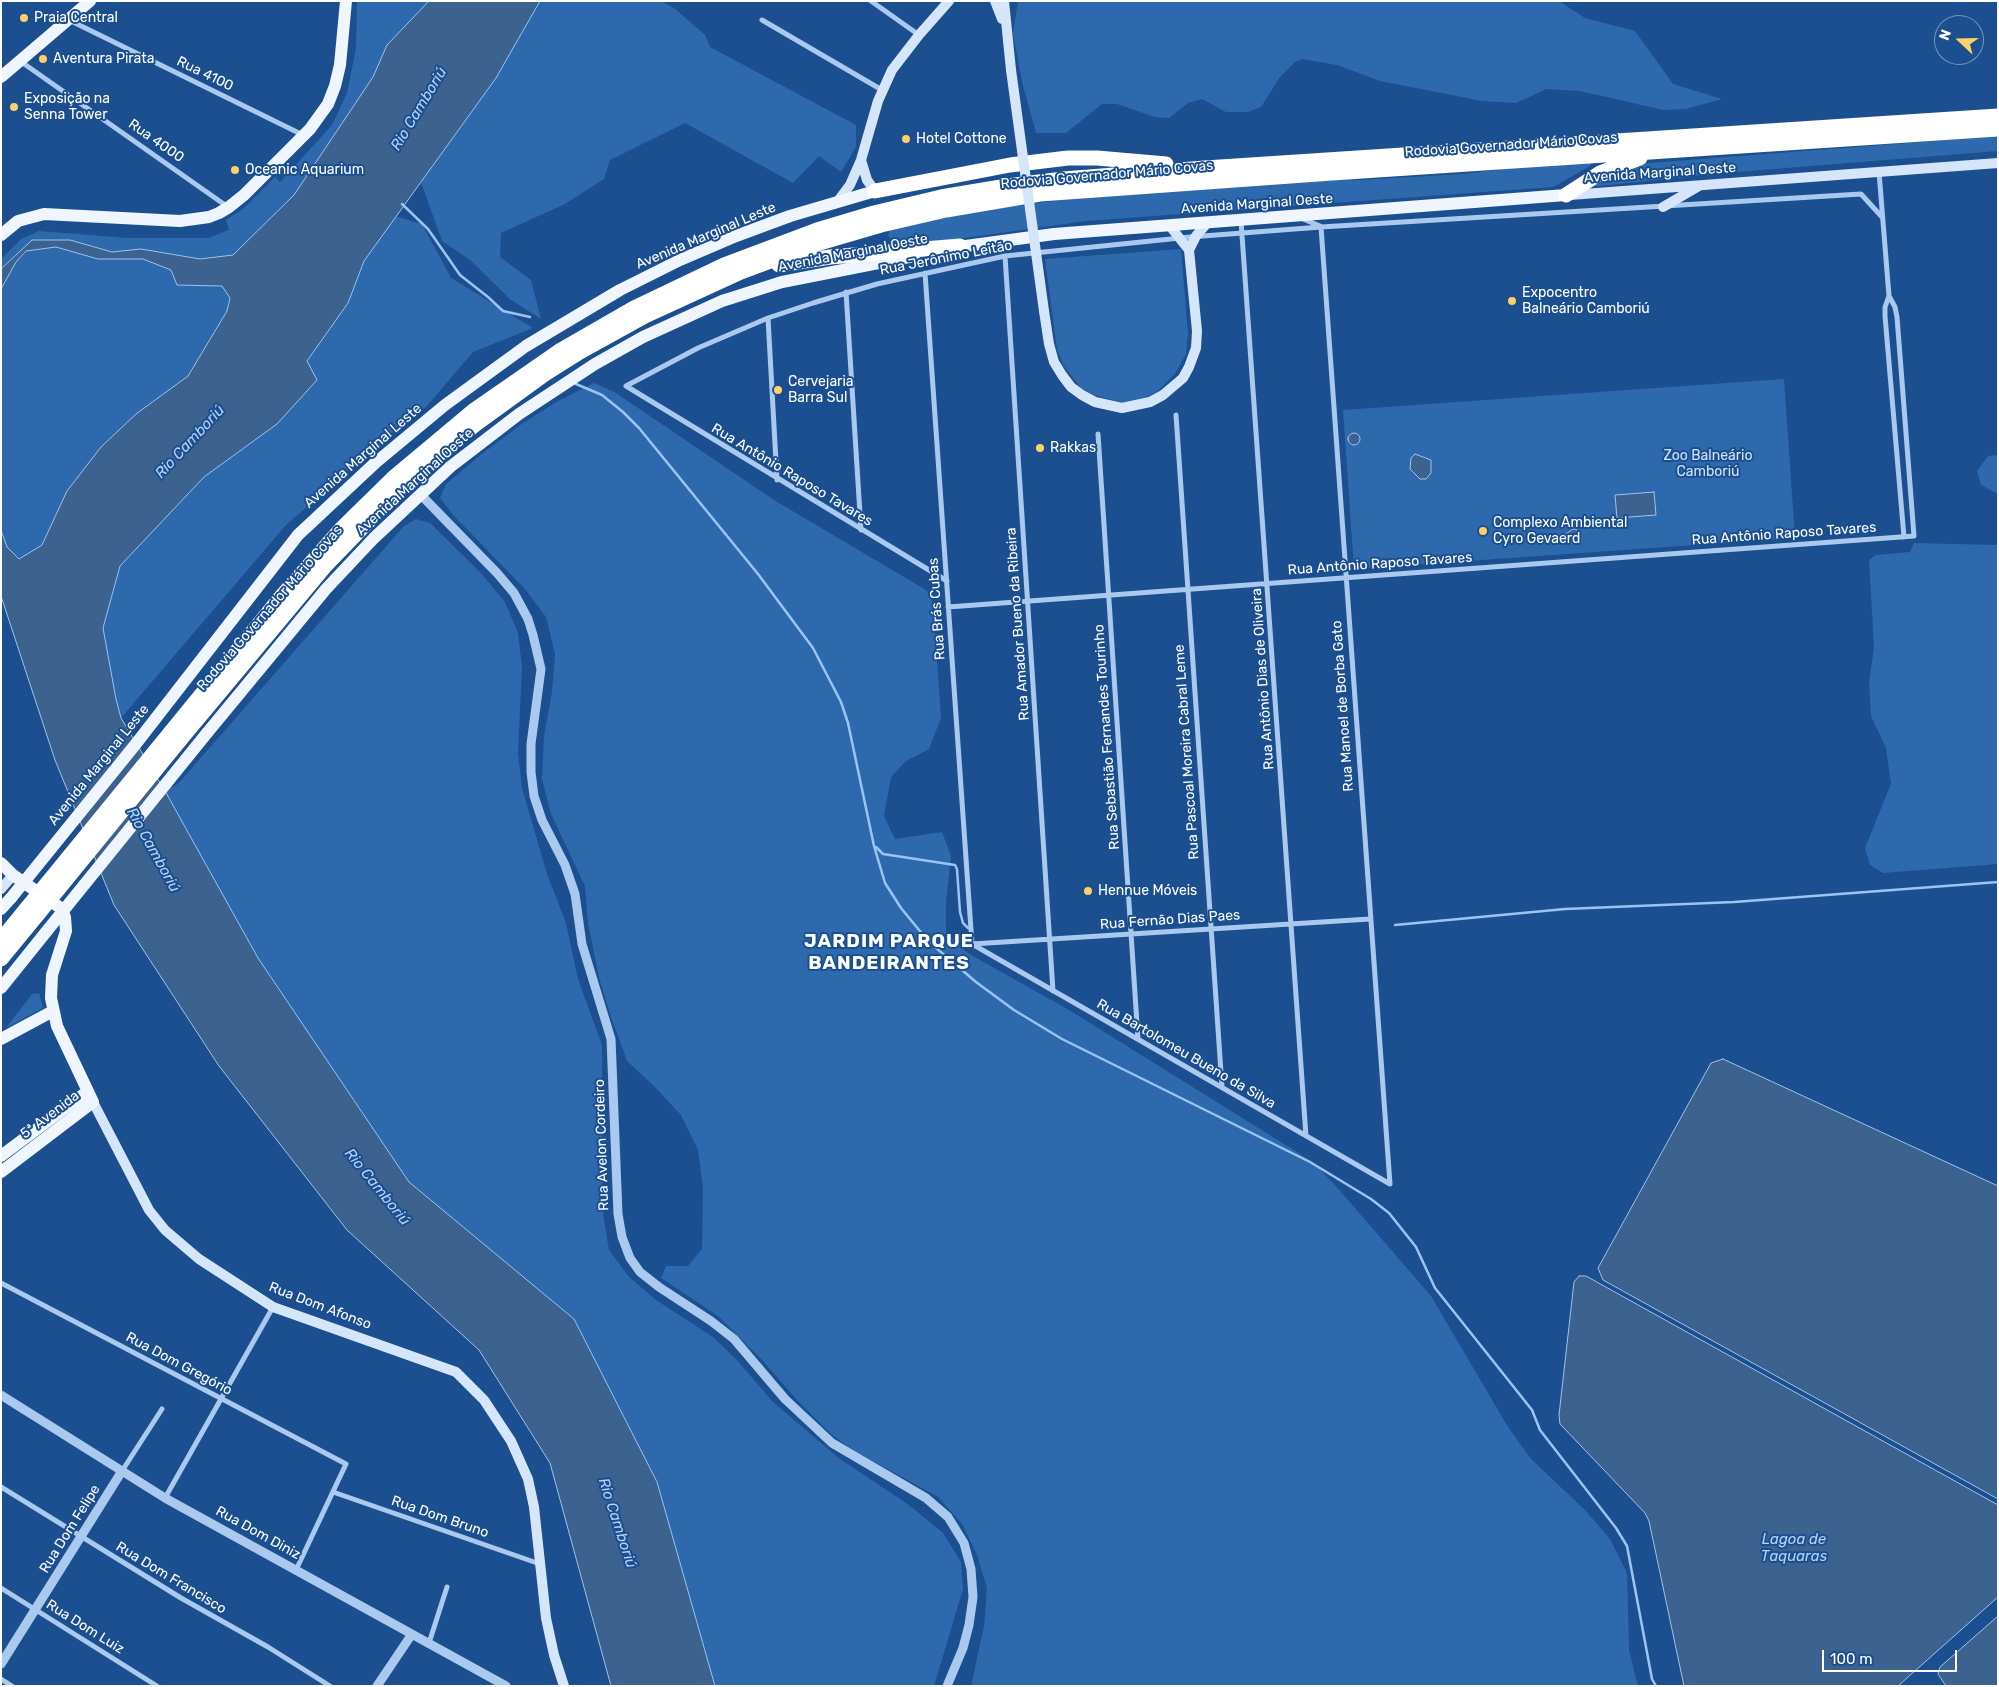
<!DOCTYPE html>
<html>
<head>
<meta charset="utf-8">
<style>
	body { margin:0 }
	#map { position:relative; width:1999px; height:1687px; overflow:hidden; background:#1b4f8f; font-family:Rubik,sans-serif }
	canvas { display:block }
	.frame { position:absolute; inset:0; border:2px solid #fff; pointer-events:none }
	.north { position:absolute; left:1934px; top:15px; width:50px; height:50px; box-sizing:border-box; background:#1b4f8f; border:1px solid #7695bc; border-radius:50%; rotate:291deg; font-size:14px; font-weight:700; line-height:20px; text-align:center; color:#fff }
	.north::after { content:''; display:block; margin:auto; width:18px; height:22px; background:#ffd166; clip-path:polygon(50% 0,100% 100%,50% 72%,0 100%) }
	.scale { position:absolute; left:1822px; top:1650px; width:135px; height:22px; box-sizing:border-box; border:2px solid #fff; border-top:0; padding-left:6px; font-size:15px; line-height:18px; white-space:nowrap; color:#fff; -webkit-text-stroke:4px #1b4f8f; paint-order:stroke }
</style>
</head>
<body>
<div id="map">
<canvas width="1999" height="1687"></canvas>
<div class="frame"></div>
<div class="north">N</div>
<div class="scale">100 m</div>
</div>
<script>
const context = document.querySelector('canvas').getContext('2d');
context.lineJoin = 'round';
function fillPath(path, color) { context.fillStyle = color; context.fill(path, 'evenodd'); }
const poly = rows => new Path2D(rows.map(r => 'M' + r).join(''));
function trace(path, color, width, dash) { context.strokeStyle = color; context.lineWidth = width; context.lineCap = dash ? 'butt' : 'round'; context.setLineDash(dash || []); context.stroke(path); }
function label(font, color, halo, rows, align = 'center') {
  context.font = font + ' Rubik,sans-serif'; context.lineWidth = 4; context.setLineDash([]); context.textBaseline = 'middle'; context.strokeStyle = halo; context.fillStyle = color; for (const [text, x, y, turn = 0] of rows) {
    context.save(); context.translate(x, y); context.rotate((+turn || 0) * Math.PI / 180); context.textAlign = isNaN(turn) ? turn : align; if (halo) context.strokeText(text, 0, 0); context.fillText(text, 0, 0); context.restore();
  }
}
fillPath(poly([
	[357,1,429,1,387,45,373,77,294,195,233,255,200,259,141,249,112,252,70,240,32,240,1,269,1,259,21,239,39,231,128,238,208,238,229,230,226,220,243,209,275,177,280,182,332,125,347,93,356,48],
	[540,1,660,1,674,8,705,35,710,47,856,125,856,147,841,172,819,156,793,183,685,123,610,160,604,179,565,204,501,233,500,257,531,280,541,319,511,300,470,260,442,241,421,182,496,78],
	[1018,1,1559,1,1585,18,1635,31,1673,84,1722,99,1686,109,1663,110,1580,91,1546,89,1516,103,1482,101,1380,81,1337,65,1302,59,1295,62,1280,77,1261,107,1248,112,1226,112,1202,99,1188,103,1169,118,1155,117,1117,104,1102,104,1066,133,1036,133,1022,82,1013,34],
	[1998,136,1998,151,1724,173,1591,187,1591,183,1636,164],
	[1552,163,1591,163,1590,166,1553,187,1086,221,929,243,897,243,890,239,888,235,890,230,943,215,1092,196,1349,179,1359,180,1463,174],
	[395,216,422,224,451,278,533,328,473,352,426,407,353,463,341,478,286,525,121,718,116,699,103,628,120,566,204,477,277,424,307,361,348,303,364,261],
	[56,247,98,259,143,259,171,270,177,285,222,286,230,298,227,311,188,376,136,414,101,447,67,491,42,545,19,559,7,547,1,530,1,289,16,262,27,251],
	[1181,249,1188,334,1186,354,1175,374,1158,391,1139,401,1125,403,1112,400,1094,395,1081,388,1063,365,1057,349,1045,259],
	[1784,379,1795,538,1354,569,1343,410],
	[594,383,616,393,774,500,926,590,931,595,934,615,941,718,929,749,906,761,891,777,884,816,895,839,942,832,951,856,946,901,946,931,966,952,1069,1010,1313,1162,1335,1185,1431,1296,1508,1427,1531,1459,1585,1510,1610,1539,1627,1573,1629,1650,1638,1686,971,1686,984,1626,987,1588,977,1555,962,1524,938,1497,855,1451,832,1435,797,1400,763,1361,718,1316,661,1278,666,1266,688,1266,702,1249,703,1188,698,1150,681,1115,655,1087,627,1061,610,1014,599,978,588,923,585,886,551,814,542,779,544,736,552,692,555,654,546,617,525,589,454,516,440,498,446,484,483,453,523,423,558,401],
	[1998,455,1998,494,1981,485,1977,471,1988,456],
	[416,519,430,523,480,572,505,602,518,633,522,667,518,753,522,788,547,874,566,923,578,979,602,1045,603,1214,609,1250,629,1277,656,1300,713,1337,736,1359,773,1402,840,1459,909,1505,943,1533,961,1562,963,1589,934,1686,715,1686,657,1482,574,1319,409,1183,258,958,165,791,178,784,404,526],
	[1914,543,1998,545,1998,864,1883,873,1870,865,1865,848,1891,784,1886,748,1871,716,1869,683,1874,647,1869,560,1876,555,1910,552],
	[39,993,43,1008,6,1028,32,994]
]), '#2e69ad');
const water = poly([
	[429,1,540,1,496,78,364,261,348,303,307,361,317,380,277,424,204,477,120,566,103,628,116,699,121,718,165,791,258,958,409,1182,574,1319,657,1482,715,1686,611,1686,550,1463,479,1350,347,1230,219,1066,114,905,55,760,1,596,1,530,7,547,19,559,42,545,67,491,101,447,136,414,188,376,227,311,230,298,222,286,177,285,171,270,143,259,98,259,56,247,26,251,16,262,1,289,1,269,32,240,70,240,112,252,141,249,200,259,233,255,294,195,373,77,387,45,429,1],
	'1348 439a6 6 0 1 1 12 0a6 6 0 1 1-12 0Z',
	[1415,454,1431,460,1431,473,1426,479,1420,479,1410,469,1411,458,1415,454],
	[1654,492,1656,515,1617,518,1615,495,1654,492],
	[1573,529,1577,530,1578,534,1575,542,1567,544,1565,539,1561,538,1558,545,1552,543,1551,539,1553,535,1566,534,1573,529],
	[1723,1059,1998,1186,1998,1499,1603,1280,1598,1268,1711,1063,1723,1059],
	[1579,1276,1586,1276,1998,1505,1998,1597,1898,1686,1684,1686,1649,1521,1645,1513,1560,1424,1559,1415,1574,1282,1579,1276],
	[1998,1616,1998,1686,1946,1686,1938,1674,1940,1667,1998,1616]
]);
fillPath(water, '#3c6290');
trace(water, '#9cc4f0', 1);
trace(poly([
	[402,204,428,229,460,275,488,297,503,311,530,317],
	[576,384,602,395,623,412,639,428,758,574,813,648,841,702,848,723,874,846,885,883,901,908,928,941,976,982,1014,1010,1062,1039,1310,1162,1371,1199,1389,1213,1416,1247,1435,1288,1532,1410,1540,1430,1616,1528,1627,1546,1652,1679,1656,1686],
	[876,847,883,854,955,865,957,869,960,912,963,923,968,928],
	[1395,925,1565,909,1734,902,1998,882]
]), '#9cc4f0', 2.5);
trace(poly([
	[871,1,919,35],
	[69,20,303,135],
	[762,20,882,90],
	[20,61,228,207],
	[1879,172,1889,296,1885,307,1885,316,1904,537],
	[1303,219,1320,226],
	[1241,221,1306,1136],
	[1321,227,1390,1184],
	[1005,256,1053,991],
	[925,273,972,944],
	[846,292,861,530],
	[768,318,777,480],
	[1176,415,1222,1087],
	[1098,434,1138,1039],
	[947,581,626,386,698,348,768,318,813,303,877,284,1005,256,1190,237,1321,227,1861,194,1882,217],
	[948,607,1914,536,1897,317,1895,307,1889,296],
	[972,944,1390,1184],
	[972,944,1370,919],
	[1,1283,346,1464,296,1570],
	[122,1471,162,1409],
	[1,1487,181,1598,268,1647,330,1686],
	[333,1492,540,1564],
	[165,1498,273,1307],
	[1,1588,157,1686],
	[429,1643,447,1587],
	[1,1679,12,1686]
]), '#a9c9ee', 5);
trace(poly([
	[420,494,497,573,514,593,528,619,533,635,541,669,531,744,531,772,534,796,542,820,565,865,575,894,582,944,611,1039,618,1214,622,1237,630,1258,640,1272,659,1287,711,1321,734,1339,785,1399,832,1443,926,1498,948,1517,964,1543,971,1569,973,1597,969,1625,963,1648,947,1686],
	[1,1395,165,1498,506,1686],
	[1,1664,122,1471],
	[377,1686,412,1634]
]), '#a9c9ee', 9);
trace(poly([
	[995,1,1002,19],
	[1004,1,1011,70],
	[861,160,867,180,875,191],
	[1570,195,1998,163],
	[838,201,850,185,861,160,878,101,892,70,919,35,949,1],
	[1663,207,1699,186],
	[1169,225,1189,250],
	[1044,311,1049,344,1054,362,1062,375,1071,387,1082,395,1095,402,1122,408,1150,402,1163,395,1183,378,1189,367,1196,348,1197,331,1189,250,1196,236,1208,222],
	[1,889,13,875],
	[93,1102,149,1210,165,1230,199,1259,273,1307,456,1372,484,1400,511,1441,528,1479,534,1507,546,1618,554,1655,564,1686]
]), '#d6e6fa', 10);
trace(poly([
	[1,77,90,1],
	[1,235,18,221,44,214,180,221,209,217,219,213,229,207,244,195,310,129,328,104,335,86,340,65,346,1],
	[951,248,1054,234,1566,195],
	[374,464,445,405,526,346,620,290,680,260,736,236,790,216,875,191],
	[207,733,326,589,374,538,450,467,519,414,595,364,643,337,722,301,782,282,914,256],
	[1,863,13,875,62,909,65,917,66,931,52,975,51,998,57,1026,93,1102,1,1172],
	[1,909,11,898],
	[1,988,46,932],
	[1,1039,53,1011],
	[1,1156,88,1091]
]), '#f0f6ff', 12);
trace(poly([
	[875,191,1010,165,1068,158,1097,158,1166,164],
	[1566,195,1600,173,1640,158],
	[779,265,830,257,960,246],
	[170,733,281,597,342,528,393,478,473,411,561,350,634,308,724,265,817,230,874,213,941,197,1007,186,1063,179,1205,168,1998,116],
	[180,740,326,565,389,500,444,450,476,424,545,374,580,352,645,316,741,272,816,244,881,225,946,210,1040,194,1332,173,1998,129],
	[1,940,27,908],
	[1,959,38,914]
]), '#fff', 15);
trace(poly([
	[1011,70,1044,311]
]), '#d6e6fa', 10);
trace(poly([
	[11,898,135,745,298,535,374,464],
	[46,932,207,733]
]), '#f0f6ff', 12);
trace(poly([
	[27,908,170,733],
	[38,914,180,740]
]), '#fff', 15);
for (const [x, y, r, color] of [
	[24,18,5,"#ffd166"],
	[43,59,5,"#ffd166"],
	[14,107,5,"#ffd166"],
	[906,139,5,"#ffd166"],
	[235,170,5,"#ffd166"],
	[1512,301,5,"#ffd166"],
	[778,390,5,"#ffd166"],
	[1040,448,5,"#ffd166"],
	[1483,531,5,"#ffd166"],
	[1088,891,5,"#ffd166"]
]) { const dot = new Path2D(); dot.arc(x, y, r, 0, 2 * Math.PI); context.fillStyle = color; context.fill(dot); trace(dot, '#1b4f8f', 2); }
label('14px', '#fff', '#1b4f8f', [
	["Praia Central",34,18],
	["Aventura Pirata",53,59],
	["Exposição na",24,99],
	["Senna Tower",24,115],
	["Hotel Cottone",916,139],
	["Oceanic Aquarium",245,170],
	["Expocentro",1522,293],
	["Balneário Camboriú",1522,309],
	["Cervejaria",788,382],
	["Barra Sul",788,398],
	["Rakkas",1050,448],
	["Complexo Ambiental",1493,523],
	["Cyro Gevaerd",1493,539],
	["Hennue Móveis",1098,891]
], 'left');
label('14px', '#fff', '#1b4f8f', [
	["Rua 4100",205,74,26],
	["Rua 4000",156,141,35],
	["Rodovia Governador Mário Covas",1511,145,-4],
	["Avenida Marginal Oeste",1660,173,-4],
	["Rodovia Governador Mário Covas",1107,175,-5],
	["Avenida Marginal Oeste",1257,204,-4],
	["Avenida Marginal Leste",706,236,-23],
	["Avenida Marginal Oeste",853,253,-11],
	["Rua Jerônimo Leitão",946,258,-11],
	["Avenida Marginal Leste",363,456,-41],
	["Rua Antônio Raposo Tavares",792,475,31],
	["Avenida Marginal Oeste",415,482,-42],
	["Rua Antônio Raposo Tavares",1784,534,-4],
	["Rua Antônio Raposo Tavares",1380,564,-4],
	["Rodovia Governador Mário Covas",270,608,-49],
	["Rua Brás Cubas",937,609,-94],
	["Rua Amador Bueno da Ribeira",1018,624,-94],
	["Rua Antônio Dias de Oliveira",1263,679,-94],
	["Rua Manoel de Borba Gato",1343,706,-94],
	["Rua Sebastião Fernandes Tourinho",1107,737,-94],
	["Rua Pascoal Moreira Cabral Leme",1187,752,-94],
	["Avenida Marginal Leste",99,765,-51],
	["Rua Fernão Dias Paes",1170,920,-4],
	["Rua Bartolomeu Bueno da Silva",1186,1054,30],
	["5ª Avenida",50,1115,-37],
	["Rua Avelon Cordeiro",602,1145,-92],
	["Rua Dom Afonso",320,1306,21],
	["Rua Dom Gregório",179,1364,28],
	["Rua Dom Bruno",440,1517,19],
	["Rua Dom Felipe",70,1529,-58],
	["Rua Dom Diniz",258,1533,29],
	["Rua Dom Francisco",171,1578,31],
	["Rua Dom Luiz",85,1627,32]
]);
label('14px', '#cfe3fa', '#1b4f8f', [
	["Zoo Balneário",1708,456],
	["Camboriú",1708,472]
]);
label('italic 15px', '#b5d3f5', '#1b4f8f', [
	["Rio Camboriú",419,109,-59],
	["Rio Camboriú",190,442,-47],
	["Rio Camboriú",153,850,61],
	["Rio Camboriú",377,1187,51],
	["Rio Camboriú",617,1523,72],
	["Lagoa de",1794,1540],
	["Taquaras",1794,1557]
]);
context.letterSpacing = '1px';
label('bold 19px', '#fff', '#1b4f8f', [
	["JARDIM PARQUE",889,942],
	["BANDEIRANTES",889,964]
]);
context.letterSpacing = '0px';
</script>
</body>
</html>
